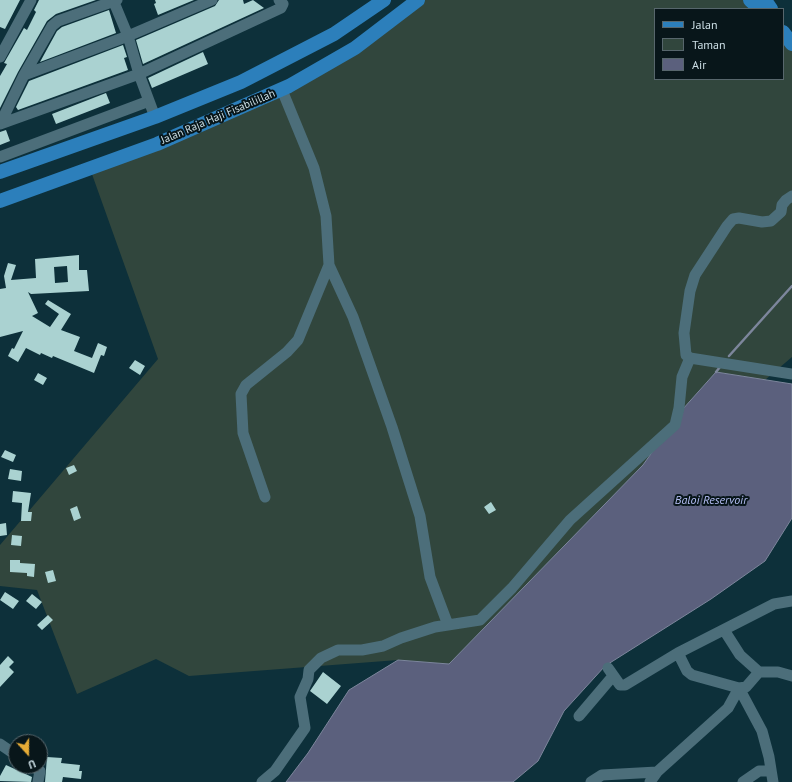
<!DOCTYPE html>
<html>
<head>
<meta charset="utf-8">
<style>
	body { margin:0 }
	#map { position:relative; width:792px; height:782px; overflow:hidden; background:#0d303a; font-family:"PT Sans",sans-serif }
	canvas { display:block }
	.legend { position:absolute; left:654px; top:8px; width:130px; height:72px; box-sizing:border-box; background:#08161a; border:1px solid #57666c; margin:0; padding:5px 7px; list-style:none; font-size:12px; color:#cddfe6 }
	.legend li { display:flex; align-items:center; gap:8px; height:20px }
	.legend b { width:20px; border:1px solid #57666c }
	.north { position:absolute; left:8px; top:734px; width:40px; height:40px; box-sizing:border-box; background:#08161a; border:1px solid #57666c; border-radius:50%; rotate:159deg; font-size:11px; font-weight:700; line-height:16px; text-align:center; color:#cddfe6 }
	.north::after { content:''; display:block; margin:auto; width:14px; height:18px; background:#e7ac36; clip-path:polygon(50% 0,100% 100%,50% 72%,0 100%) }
</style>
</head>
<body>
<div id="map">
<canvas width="792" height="782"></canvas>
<ul class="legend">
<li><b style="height:5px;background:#2c7fbb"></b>Jalan</li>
<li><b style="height:11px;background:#31463d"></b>Taman</li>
<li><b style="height:11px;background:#5b607d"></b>Air</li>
</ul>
<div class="north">U</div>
</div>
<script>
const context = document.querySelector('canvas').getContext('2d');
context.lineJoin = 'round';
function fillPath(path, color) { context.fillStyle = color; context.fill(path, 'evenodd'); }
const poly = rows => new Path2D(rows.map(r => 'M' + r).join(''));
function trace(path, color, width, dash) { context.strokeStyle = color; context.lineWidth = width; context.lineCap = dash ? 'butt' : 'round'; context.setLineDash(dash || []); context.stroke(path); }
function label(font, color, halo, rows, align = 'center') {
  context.font = font + ' "PT Sans",sans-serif'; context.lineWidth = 4; context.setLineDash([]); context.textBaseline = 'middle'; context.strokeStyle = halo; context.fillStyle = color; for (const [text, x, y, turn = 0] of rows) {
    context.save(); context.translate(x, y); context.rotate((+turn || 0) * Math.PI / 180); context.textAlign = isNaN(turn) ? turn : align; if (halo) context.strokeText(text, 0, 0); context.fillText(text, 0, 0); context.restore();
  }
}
fillPath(poly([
	[421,0,760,0,767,9,655,9,655,79,783,79,783,29,792,40,792,357,765,380,716,372,682,410,643,465,449,664,398,660,189,676,156,659,77,694,37,590,0,586,0,545,158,359,88,163,157,138,249,99,347,49]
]), '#31463d');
const water = poly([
	[716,372,792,384,792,518,765,561,711,599,605,666,564,711,538,761,513,782,286,782,308,753,349,690,398,660,449,664,643,465,682,410,716,372]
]);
fillPath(water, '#5b607d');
trace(water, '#7d869c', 1);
trace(poly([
	[729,356,792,286],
	[716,372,720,367]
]), '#7d869c', 2.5);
fillPath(poly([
	[0,0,20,0,5,29,0,27],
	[39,0,96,0,56,14,47,21,18,72,0,108,0,76,7,64,4,63,24,28,27,30,36,12,34,10],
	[155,0,194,0,158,15,154,4,156,3],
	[219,0,243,0,244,4,253,0,264,8,143,64,136,40,215,6],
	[109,10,116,33,40,62,57,31,62,27],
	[123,45,127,57,124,58,128,70,18,110,16,107,29,81],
	[203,52,208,64,152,88,148,78],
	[106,93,110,103,56,124,52,114],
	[6,130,10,141,0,145,0,132],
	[79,255,79,270,87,270,89,291,31,294,28,292,38,313,32,316,50,327,59,314,45,304,48,300,71,314,61,330,80,337,74,351,92,358,98,343,107,347,104,356,101,355,94,373,53,356,52,358,41,353,40,355,26,348,18,362,8,356,12,348,14,349,23,331,0,337,0,289,6,288,4,276,8,263,16,265,11,280,36,278,35,259],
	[67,266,68,282,55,283,54,267],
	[135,360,145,366,140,375,129,368],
	[38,373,47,378,43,385,34,380],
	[5,450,16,455,13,462,1,457],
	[74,465,77,471,69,475,66,468],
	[10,469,22,471,21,481,8,479],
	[13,491,31,493,28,512,32,512,31,521,21,521,22,503,12,502],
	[491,502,496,510,489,514,484,507],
	[77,506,81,518,74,521,70,509],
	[6,523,7,535,0,536,0,524],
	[12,535,22,536,21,546,11,545],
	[10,560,20,560,20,563,35,564,34,577,27,576,27,573,10,572],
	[53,570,56,581,48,583,45,572],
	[5,592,19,601,13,609,0,600],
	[32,594,42,602,36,609,26,601],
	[48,615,53,620,42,630,37,625],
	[8,656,14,662,9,667,14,672,0,687,0,665],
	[323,672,341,686,327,704,310,691],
	[47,757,62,758,61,763,80,765,79,771,82,771,81,779,63,777,62,782,45,782],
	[6,765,32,777,31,782,0,781,0,776]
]), '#aad2d1');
trace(poly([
	[113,0,128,36,139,74,155,117],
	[0,57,31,0],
	[24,75,128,36,212,0],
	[282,90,314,168,326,216,329,265,353,317,392,427,420,516,430,577,448,625],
	[0,124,139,74,281,8,283,4,279,0],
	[0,124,24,75,52,26,58,21,117,0],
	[0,157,149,101],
	[792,196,786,200,782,205,781,212,771,221,762,222,739,218,733,219,727,226,695,275,690,291,684,333,686,355,690,358,792,374],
	[265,497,243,433,241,394,246,385,287,352,298,340,329,265],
	[724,630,740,655,759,672],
	[678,653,687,671,692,675,739,688,762,731,769,757,773,782],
	[608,668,620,685,625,685,678,653,774,604,792,601],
	[579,716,613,676],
	[0,744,16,755],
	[32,766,40,771,38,782],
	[262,782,275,771,305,728,300,697,308,679,309,670,321,658,338,650,362,650,383,646,401,638,435,627,480,620,512,588,570,520,675,425,679,408,682,377,690,358],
	[591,782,602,775,657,772],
	[650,782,657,772,728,708,739,688,746,687,759,672,778,672,792,676],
	[743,782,759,771,771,771]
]), '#4c6e7a', 11);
trace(poly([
	[750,0,760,9],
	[765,0,771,9],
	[783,32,792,44],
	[0,172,155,117,241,82,334,34,384,0],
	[0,201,157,144,289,86,355,48,418,0]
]), '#2c7fbb', 14);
label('11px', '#cddfe6', '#08161a', [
	["Jalan Raja Haji Fisabilillah",218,117,-23]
]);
label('italic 12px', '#b5bef4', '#08161a', [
	["Baloi Reservoir",711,501]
]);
</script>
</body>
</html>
